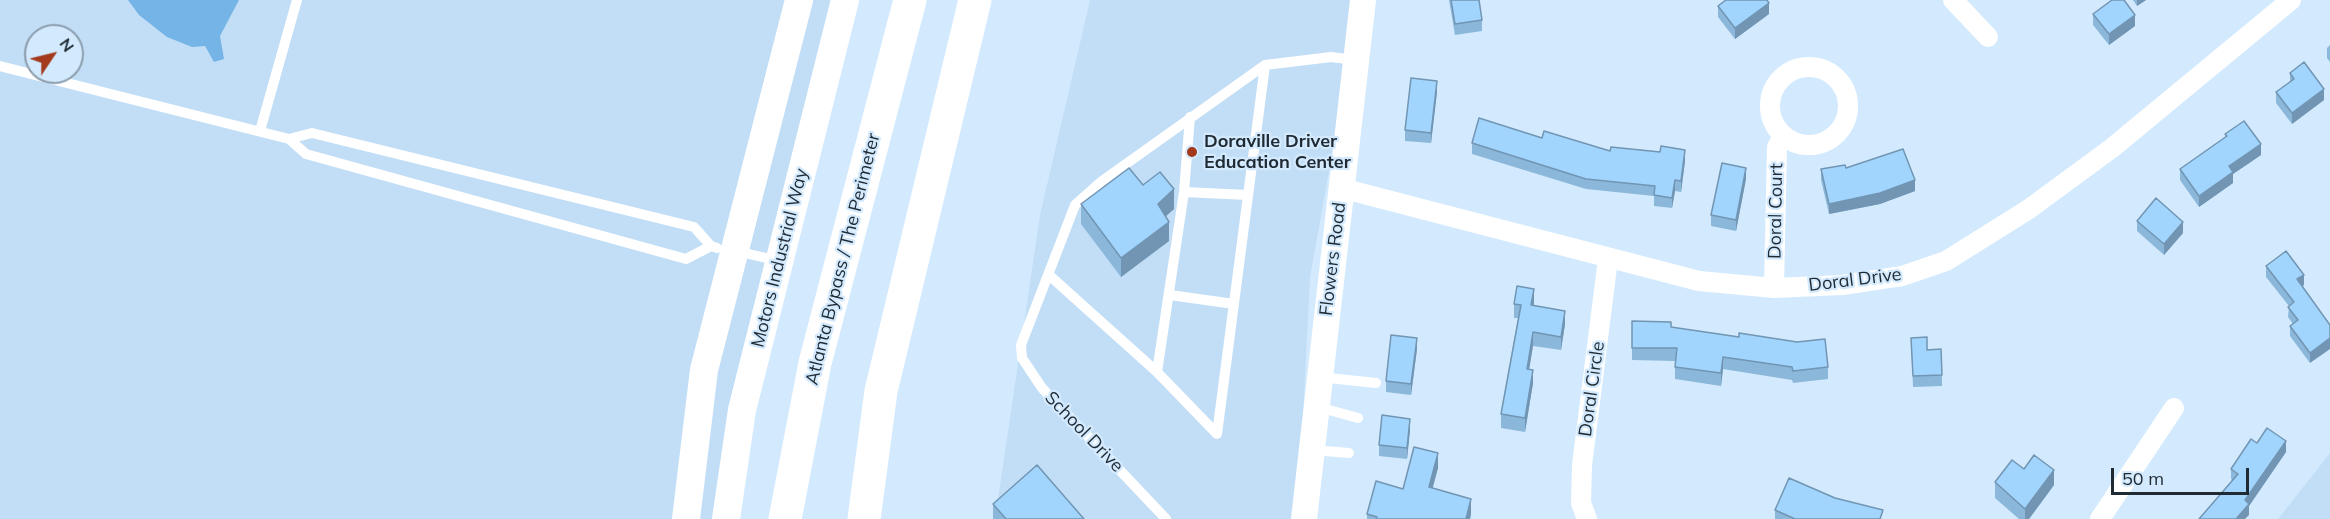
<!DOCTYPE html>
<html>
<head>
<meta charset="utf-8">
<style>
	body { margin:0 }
	#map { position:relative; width:2330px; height:519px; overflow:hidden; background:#d3eafe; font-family:Mulish,sans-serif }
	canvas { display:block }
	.north { position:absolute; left:24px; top:24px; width:60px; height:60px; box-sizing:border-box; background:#d3eafe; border:2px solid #8b9dad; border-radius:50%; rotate:55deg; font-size:16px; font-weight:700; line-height:24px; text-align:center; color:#1f2a33 }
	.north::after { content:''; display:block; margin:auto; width:21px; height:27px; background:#a33a1e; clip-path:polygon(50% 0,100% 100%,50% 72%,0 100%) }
	.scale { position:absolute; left:2111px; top:468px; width:138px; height:27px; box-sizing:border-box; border:3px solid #1f2a33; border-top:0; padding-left:8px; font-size:18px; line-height:21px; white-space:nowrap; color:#1f2a33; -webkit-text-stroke:4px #d3eafe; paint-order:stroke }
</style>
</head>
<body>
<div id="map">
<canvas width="2330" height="519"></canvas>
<div class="north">N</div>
<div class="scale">50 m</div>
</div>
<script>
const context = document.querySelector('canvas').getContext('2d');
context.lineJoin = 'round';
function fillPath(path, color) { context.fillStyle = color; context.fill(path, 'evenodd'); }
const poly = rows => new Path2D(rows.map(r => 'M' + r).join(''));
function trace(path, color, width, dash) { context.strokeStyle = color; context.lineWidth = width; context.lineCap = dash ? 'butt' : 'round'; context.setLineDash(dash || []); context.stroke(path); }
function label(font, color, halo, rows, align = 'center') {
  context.font = font + ' Mulish,sans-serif'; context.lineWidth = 4.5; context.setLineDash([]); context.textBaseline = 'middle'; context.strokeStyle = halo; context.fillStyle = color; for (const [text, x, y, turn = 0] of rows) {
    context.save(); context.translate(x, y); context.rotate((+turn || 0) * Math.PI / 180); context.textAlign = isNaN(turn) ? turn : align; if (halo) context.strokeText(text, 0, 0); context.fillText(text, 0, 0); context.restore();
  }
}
fillPath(poly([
	[0,0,855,0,715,519,0,519],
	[36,36,72,36,72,72,36,72],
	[1090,0,1360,0,1310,277,1298,519,995,519,1040,215],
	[2330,453,2330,519,2278,519]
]), '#c2def6');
fillPath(poly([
	[128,0,239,0,220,36,224,59,214,62,205,46,192,47,167,37,139,15]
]), '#75b4e6');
trace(poly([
	[0,66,289,139,306,154,686,259,711,246],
	[260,131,297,0],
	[289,139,312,133,694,227,711,246,717,248],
	[1184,192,1248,195],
	[736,251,779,261],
	[1049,275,1157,372,1217,434,1265,65],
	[1170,295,1234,304],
	[1157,372,1184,192,1190,117],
	[1319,377,1376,383],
	[1318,407,1358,418],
	[1312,450,1349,453],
	[1166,519,1042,388,1022,358,1021,345,1075,205,1102,181,1265,65,1331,57,1355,60]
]), '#fff', 10);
trace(poly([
	[1953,0,1988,37],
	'1770 106a39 39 0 1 1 78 0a39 39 0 1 1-78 0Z',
	[1341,188,1699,281,1774,288,1842,285,1902,276,1946,261,2029,209,2112,148,2291,0],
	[1774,288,1777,147,1783,136],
	[1587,519,1581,503,1582,465,1608,259],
	[2100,519,2174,408]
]), '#fff', 20);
trace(poly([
	[1304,519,1363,0]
]), '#fff', 26);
trace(poly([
	[686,519,704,370,799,0],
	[726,519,742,410,845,0]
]), '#fff', 28);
trace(poly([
	[785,519,815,363,910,0],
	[864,519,881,391,975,0]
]), '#fff', 33);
fillPath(poly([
	[1449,0,1479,0,1482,20,1482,31,1455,35],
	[2133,0,2146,0,2137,6],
	[1718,6,1769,14,1735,39,1718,17],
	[2093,14,2135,26,2109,45,2093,25],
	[2330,45,2330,62,2327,58,2327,48],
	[2290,73,2324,100,2292,124,2276,103,2276,92,2290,82],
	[1437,92,1431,143,1405,141,1405,130],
	[2225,134,2261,155,2233,174,2233,183,2199,207,2180,180,2180,169,2225,137],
	[1472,143,1610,151,1685,161,1681,192,1675,191,1672,208,1654,206,1654,196,1586,189,1472,154],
	[1846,168,1915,191,1880,204,1829,214,1821,180,1821,169],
	[1746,179,1736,231,1711,226,1711,215],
	[1143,185,1174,209,1166,216,1169,241,1121,277,1081,224,1081,204],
	[2137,221,2183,233,2164,255,2137,231],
	[2266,266,2304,285,2302,286,2330,325,2310,363,2290,336,2290,326,2293,324,2288,317,2289,306,2266,277],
	[1534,302,1534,306,1565,324,1561,350,1533,346,1529,369,1533,383,1525,432,1501,428,1501,414,1518,318,1514,318,1514,304],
	[1632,321,1671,327,1828,367,1828,379,1793,383,1792,380,1723,369,1721,386,1675,379,1675,361,1632,360],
	[1911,338,1927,350,1942,375,1942,386,1913,387],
	[1417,349,1411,395,1386,392,1386,381],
	[1410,430,1407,459,1379,456,1379,445],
	[2257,443,2286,452,2249,506,2249,515,2233,481,2231,479,2231,469],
	[1438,468,1432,488,1471,514,1470,519,1367,519,1367,514,1403,489],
	[2024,469,2054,485,2029,519,2019,519,1995,498,1995,482],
	[993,504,1084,519,993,519],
	[1775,510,1883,519,1775,519]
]), '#8bb7da');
fillPath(poly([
	[2137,0,2146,0,2137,6],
	[1769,3,1769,14,1735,39,1735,28],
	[2135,15,2135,26,2109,45,2109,34],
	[1437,81,1437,92,1431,143,1431,133],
	[2324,89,2324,100,2292,124,2292,113],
	[2261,144,2261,155,2233,174,2233,183,2199,207,2199,196,2229,166],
	[1685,150,1685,161,1681,192,1681,181],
	[1746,168,1746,179,1736,231,1736,220],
	[1675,180,1675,191,1672,208,1672,198],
	[1915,180,1915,191,1880,204,1829,214,1829,204],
	[1174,189,1174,209,1158,223,1158,204],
	[1169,222,1169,241,1121,277,1121,258],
	[2183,222,2183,233,2164,255,2164,244],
	[2304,275,2304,285,2297,290,2297,279],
	[1534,289,1534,302,1531,319,1531,305],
	[1565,311,1565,324,1561,350,1561,337],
	[1533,332,1533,346,1527,382,1527,369],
	[1417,338,1417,349,1411,395,1411,384],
	[2330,338,2330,349,2310,363,2310,353],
	[1723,357,1723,369,1721,386,1721,373],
	[1533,370,1533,383,1525,432,1525,418],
	[1410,419,1410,430,1407,459,1407,448],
	[2286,441,2286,452,2249,506,2249,515,2245,519,2236,519,2245,500],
	[1438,453,1438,468,1429,502,1429,487],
	[2054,470,2054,485,2029,519,2025,519,2025,509],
	[1471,499,1471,514,1470,519,1466,519]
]), '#7195b2');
const building = poly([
	[1451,0,1479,0,1482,20,1455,24,1451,0],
	[1726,0,1767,0,1769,3,1735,28,1718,6,1726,0],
	[2112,0,2124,0,2135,15,2109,34,2093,14,2112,0],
	[2304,62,2324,89,2292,113,2276,92,2294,79,2290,73,2304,62],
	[1411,78,1437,81,1431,133,1405,130,1411,78],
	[1479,118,1542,138,1544,131,1610,151,1611,147,1660,152,1661,146,1685,150,1681,181,1675,180,1672,198,1654,195,1655,186,1586,179,1472,143,1479,118],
	[2244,121,2261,144,2229,166,2233,172,2199,196,2180,169,2227,136,2225,134,2244,121],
	[1903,149,1915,180,1880,193,1829,204,1821,169,1845,165,1846,168,1903,149],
	[1722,163,1746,168,1736,220,1711,215,1722,163],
	[1129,168,1143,185,1160,172,1174,189,1158,204,1169,222,1121,258,1081,204,1129,168],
	[2156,198,2183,222,2164,244,2137,221,2156,198],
	[2286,251,2304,275,2297,279,2330,325,2330,338,2310,353,2290,326,2298,320,2288,307,2294,302,2266,266,2286,251],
	[1517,286,1534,289,1531,305,1565,311,1561,337,1533,332,1527,369,1533,370,1525,418,1501,414,1521,305,1514,304,1517,286],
	[1632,321,1671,322,1671,327,1739,337,1739,333,1797,342,1825,339,1828,367,1793,371,1792,367,1723,357,1721,373,1675,367,1677,348,1632,348,1632,321],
	[1391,335,1417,338,1411,384,1386,381,1391,335],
	[1927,337,1927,350,1941,349,1942,375,1913,376,1911,338,1927,337],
	[1382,415,1410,419,1407,448,1379,445,1382,415],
	[2267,428,2286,441,2245,500,2249,504,2236,519,2199,519,2238,474,2231,469,2251,439,2257,443,2267,428],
	[1414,447,1438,453,1429,487,1471,499,1466,519,1376,519,1377,517,1367,514,1376,481,1403,489,1414,447],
	[2034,455,2054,470,2025,509,1995,482,2012,460,2024,469,2034,455],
	[1037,465,1084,519,1006,519,993,504,1037,465],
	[1789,478,1835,498,1883,510,1880,519,1795,519,1775,510,1789,478]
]);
fillPath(building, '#a2d5fe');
trace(building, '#7195b2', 1.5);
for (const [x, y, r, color] of [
	[1192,152,6,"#a33a1e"]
]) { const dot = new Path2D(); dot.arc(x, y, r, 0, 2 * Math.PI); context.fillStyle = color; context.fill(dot); trace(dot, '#d3eafe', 2); }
label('bold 18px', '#1f2a33', '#d3eafe', [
	["Doraville Driver",1204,142],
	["Education Center",1204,163]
], 'left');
label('18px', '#1f2a33', '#d3eafe', [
	["Doral Court",1776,211,-89],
	["Motors Industrial Way",780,258,-76],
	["Atlanta Bypass / The Perimeter",843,259,-76],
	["Flowers Road",1333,259,-83],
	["Doral Drive",1855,280,-7],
	["Doral Circle",1592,389,-82],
	["School Drive",1084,432,46]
]);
</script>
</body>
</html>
